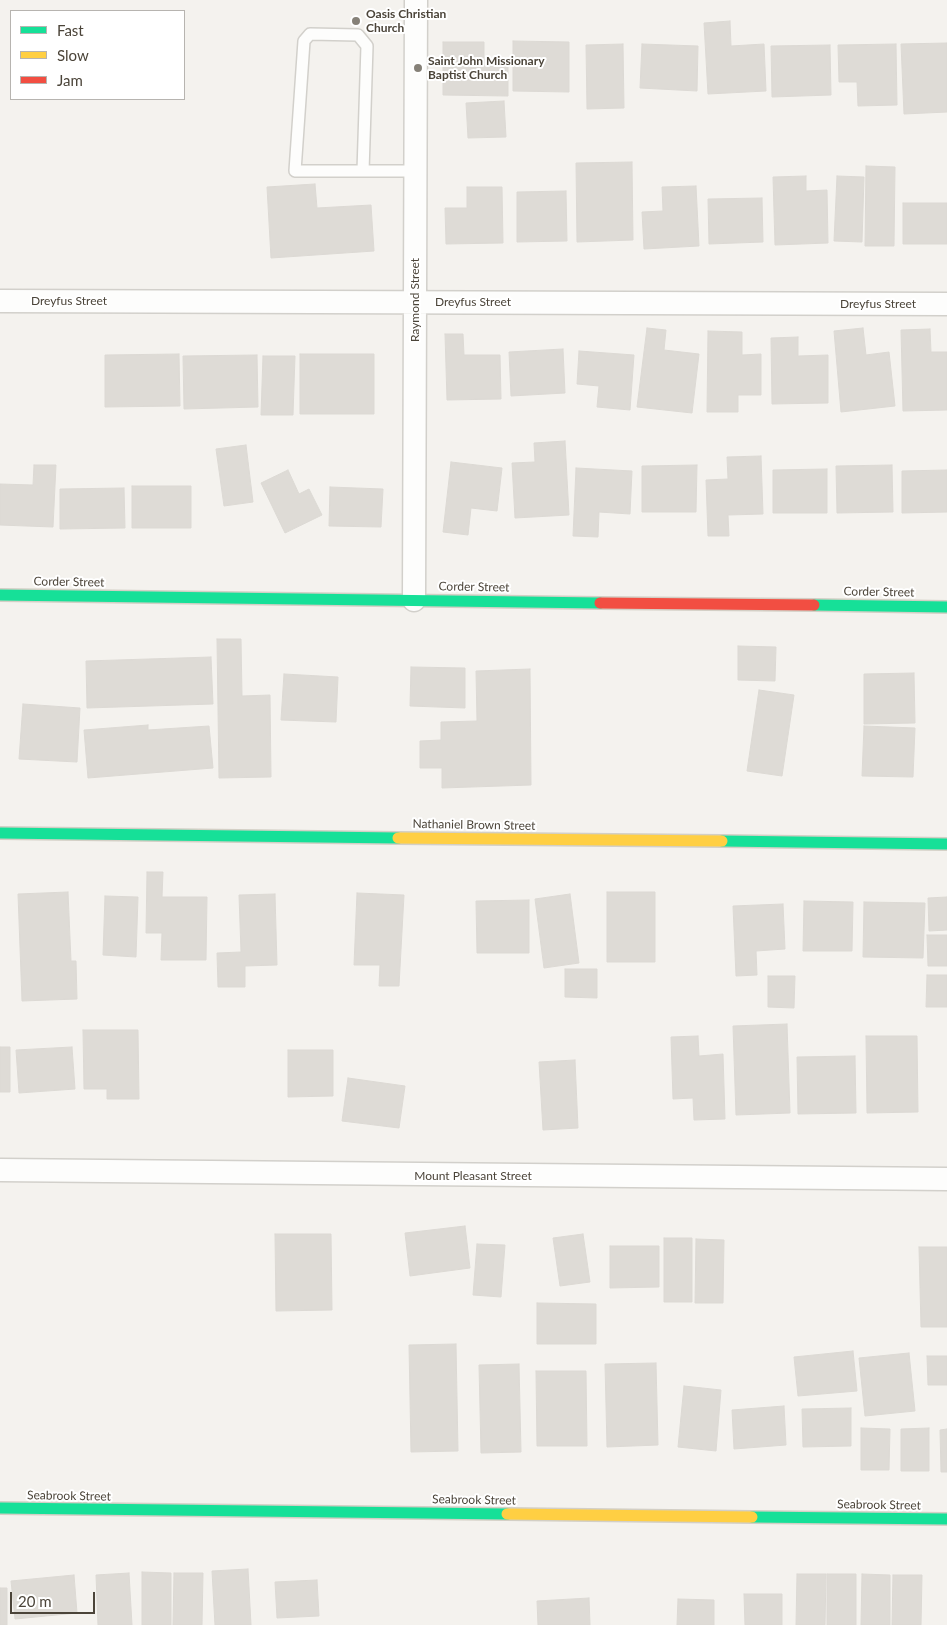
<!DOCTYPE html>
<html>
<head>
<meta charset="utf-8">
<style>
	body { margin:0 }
	#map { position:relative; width:947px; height:1625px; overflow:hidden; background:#f4f2ee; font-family:Lato,sans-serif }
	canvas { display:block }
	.legend { position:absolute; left:10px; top:10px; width:175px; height:90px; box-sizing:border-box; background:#fff; border:1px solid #b7b4b0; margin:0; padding:6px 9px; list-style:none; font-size:15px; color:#4b4439 }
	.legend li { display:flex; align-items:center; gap:10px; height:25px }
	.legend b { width:25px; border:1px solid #b7b4b0 }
	.scale { position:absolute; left:10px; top:1592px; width:85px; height:22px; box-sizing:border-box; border:2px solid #4b4439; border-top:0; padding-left:6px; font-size:15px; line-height:18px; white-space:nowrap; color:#4b4439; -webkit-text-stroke:4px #fff; paint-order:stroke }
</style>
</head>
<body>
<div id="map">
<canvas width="947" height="1625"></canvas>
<ul class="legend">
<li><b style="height:6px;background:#16e098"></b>Fast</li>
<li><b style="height:6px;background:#ffcf43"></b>Slow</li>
<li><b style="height:6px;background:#f24e42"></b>Jam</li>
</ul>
<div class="scale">20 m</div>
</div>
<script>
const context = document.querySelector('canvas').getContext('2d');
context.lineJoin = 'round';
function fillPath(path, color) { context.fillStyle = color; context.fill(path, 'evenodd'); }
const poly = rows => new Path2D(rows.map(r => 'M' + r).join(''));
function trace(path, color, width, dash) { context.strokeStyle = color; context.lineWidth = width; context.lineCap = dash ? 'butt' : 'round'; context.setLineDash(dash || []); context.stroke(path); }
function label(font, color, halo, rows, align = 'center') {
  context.font = font + ' Lato,sans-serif'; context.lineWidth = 4; context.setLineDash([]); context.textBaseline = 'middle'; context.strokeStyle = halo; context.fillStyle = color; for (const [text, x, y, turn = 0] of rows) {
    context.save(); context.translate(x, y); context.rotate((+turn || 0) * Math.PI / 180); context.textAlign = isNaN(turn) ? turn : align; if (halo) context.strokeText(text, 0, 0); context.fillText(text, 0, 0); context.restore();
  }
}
const building = poly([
	[730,21,731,46,764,44,766,91,708,94,704,23,730,21],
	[513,41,569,42,569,92,513,91,513,41],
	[443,42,484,42,484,60,508,60,508,96,443,95,443,42],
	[947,43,947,112,904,114,901,44,947,43],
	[623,44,624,108,587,109,586,45,623,44],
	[642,44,698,46,697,91,640,88,642,44],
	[896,44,897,105,858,106,857,82,839,82,838,45,896,44],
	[830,45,831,95,772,97,771,46,830,45],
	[504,101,506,137,468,138,466,103,504,101],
	[632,162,633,240,577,242,576,163,632,162],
	[866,166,895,167,894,246,865,246,866,166],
	[806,176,806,191,827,190,828,243,775,245,773,177,806,176],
	[837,176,864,177,862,242,834,241,837,176],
	[315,184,317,208,371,205,374,251,271,258,267,187,315,184],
	[696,186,699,246,644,249,642,212,663,211,662,187,696,186],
	[467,187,502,187,503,243,446,244,445,208,467,208,467,187],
	[566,191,567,241,517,242,517,192,566,191],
	[762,198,763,242,709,244,708,199,762,198],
	[903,203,947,203,947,244,903,244,903,203],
	[647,328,666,330,664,350,699,354,692,413,637,407,647,328],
	[863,328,866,355,889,352,895,406,841,412,834,331,863,328],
	[930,329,931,352,947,352,947,410,903,411,901,330,930,329],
	[708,331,742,332,742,355,761,354,761,395,738,395,738,412,707,412,708,331],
	[445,334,463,334,464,355,500,355,501,399,447,400,445,334],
	[798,337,798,356,828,355,828,403,772,404,771,338,798,337],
	[563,349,565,393,511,396,509,352,563,349],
	[579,351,634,355,630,410,597,407,599,386,577,384,579,351],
	[179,354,180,406,105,407,105,355,179,354],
	[300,354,374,354,374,414,300,414,300,354],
	[257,355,258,407,184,409,183,356,257,355],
	[263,356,295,356,293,415,261,415,263,356],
	[565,441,569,515,515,518,512,463,535,462,534,443,565,441],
	[246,445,253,502,224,506,216,449,246,445],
	[761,456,763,514,728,515,729,536,708,536,706,480,728,479,727,457,761,456],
	[451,462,502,468,497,511,471,508,468,535,443,532,451,462],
	[34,465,56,465,53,527,0,525,0,484,33,485,34,465],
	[697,465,696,512,642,512,642,466,697,465],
	[892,465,893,512,837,513,836,466,892,465],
	[576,468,632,471,630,514,599,512,598,537,573,536,576,468],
	[827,469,827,513,773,513,773,470,827,469],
	[288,470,299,494,309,489,322,515,285,533,261,483,288,470],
	[947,470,947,512,902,513,902,471,947,470],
	[132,486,191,486,191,528,132,528,132,486],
	[330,487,383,489,381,527,329,526,330,487],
	[124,488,125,528,60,529,60,489,124,488],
	[217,639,241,639,242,696,270,695,271,777,219,778,217,639],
	[738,646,776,647,775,681,738,680,738,646],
	[211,657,213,704,87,708,86,661,211,657],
	[411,667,465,668,465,708,410,706,411,667],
	[530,669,531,785,442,788,442,768,420,768,420,741,441,740,441,722,477,721,476,671,530,669],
	[914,673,915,723,864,724,864,674,914,673],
	[284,674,338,677,336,722,281,720,284,674],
	[759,690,794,695,782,776,747,771,759,690],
	[23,704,80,708,77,762,19,759,23,704],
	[148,725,148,730,209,726,213,768,88,778,84,730,148,725],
	[864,726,915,728,913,777,862,776,864,726],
	[147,872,163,872,162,897,207,897,206,960,161,960,162,933,146,933,147,872],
	[68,892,71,961,76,961,77,999,22,1001,18,894,68,892],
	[607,892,655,892,655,962,607,962,607,892],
	[357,893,404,895,399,986,379,986,380,965,354,965,357,893],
	[275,894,277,965,245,966,245,987,218,987,217,953,241,952,239,895,275,894],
	[570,894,579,963,544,968,535,899,570,894],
	[105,896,138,897,136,957,103,955,105,896],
	[947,897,947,930,929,931,928,898,947,897],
	[529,900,529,953,477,953,476,901,529,900],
	[804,901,853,902,852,951,803,951,804,901],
	[864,902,925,903,923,958,863,957,864,902],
	[783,904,785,949,756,951,757,975,736,976,733,906,783,904],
	[927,935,947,935,947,966,928,966,927,935],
	[565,969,597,969,597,998,565,997,565,969],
	[927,975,947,975,947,1007,926,1007,927,975],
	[768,976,795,976,794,1008,768,1007,768,976],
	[787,1024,790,1113,736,1115,733,1026,787,1024],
	[83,1030,138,1030,139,1099,107,1099,107,1089,84,1089,83,1030],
	[698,1036,699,1056,723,1054,725,1119,694,1120,693,1098,673,1099,671,1037,698,1036],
	[866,1036,917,1036,918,1112,867,1113,866,1036],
	[0,1047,10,1047,10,1092,0,1092,0,1047],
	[72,1047,75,1089,19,1093,16,1050,72,1047],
	[288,1050,333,1050,333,1096,288,1097,288,1050],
	[855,1056,856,1113,798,1114,797,1057,855,1056],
	[575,1060,578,1128,543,1130,539,1062,575,1060],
	[348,1078,405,1086,399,1128,342,1121,348,1078],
	[465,1226,470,1268,410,1276,405,1233,465,1226],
	[275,1234,331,1234,332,1310,276,1311,275,1234],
	[583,1234,590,1282,560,1286,553,1238,583,1234],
	[664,1238,692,1238,692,1302,664,1302,664,1238],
	[696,1239,724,1240,723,1303,695,1303,696,1239],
	[477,1244,505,1245,501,1297,473,1295,477,1244],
	[610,1246,659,1246,659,1287,610,1288,610,1246],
	[919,1247,947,1247,947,1327,921,1327,919,1247],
	[537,1303,596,1304,596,1344,537,1344,537,1303],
	[456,1344,458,1451,411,1452,409,1345,456,1344],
	[853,1351,857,1391,798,1396,794,1357,853,1351],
	[909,1353,915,1411,865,1416,859,1358,909,1353],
	[927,1356,947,1356,947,1385,928,1385,927,1356],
	[656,1363,658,1445,607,1447,605,1364,656,1363],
	[519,1364,521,1452,481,1453,479,1365,519,1364],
	[536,1371,586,1371,587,1446,537,1446,536,1371],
	[684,1386,721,1390,716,1451,678,1447,684,1386],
	[784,1406,786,1445,734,1449,732,1410,784,1406],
	[851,1408,851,1446,803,1447,802,1409,851,1408],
	[861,1428,890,1429,889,1470,861,1470,861,1428],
	[929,1428,929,1471,901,1471,901,1429,929,1428],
	[947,1429,947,1472,941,1472,940,1430,947,1429],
	[248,1569,251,1625,215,1625,212,1571,248,1569],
	[142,1572,171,1573,171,1625,142,1625,142,1572],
	[129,1573,132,1625,98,1625,96,1575,129,1573],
	[174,1573,203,1573,202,1625,173,1625,174,1573],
	[797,1574,826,1574,825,1625,796,1625,797,1574],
	[827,1574,856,1574,856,1625,827,1625,827,1574],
	[862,1574,890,1575,890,1625,861,1625,862,1574],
	[74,1575,77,1613,15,1619,11,1581,74,1575],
	[893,1575,922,1575,921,1625,892,1625,893,1575],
	[317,1580,319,1616,277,1618,275,1582,317,1580],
	[0,1588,7,1588,7,1625,0,1625,0,1588],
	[744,1594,782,1594,782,1625,745,1625,744,1594],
	[589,1598,590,1625,538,1625,537,1601,589,1598],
	[678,1599,714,1600,714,1625,677,1625,678,1599]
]);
fillPath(building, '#dedbd6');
trace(building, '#dcd9d4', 1);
const lane = poly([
	[363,171,367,46,358,35,310,34,304,41,295,171,415,171]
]);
const street = poly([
	[0,301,947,304],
	[414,600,416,0],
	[0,1170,947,1179]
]);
const fast = poly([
	[0,595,600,603],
	[814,605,947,607],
	[0,833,398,838],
	[722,841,947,844],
	[0,1508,507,1514],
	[752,1517,947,1519]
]);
const slow = poly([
	[398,838,722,841],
	[507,1514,752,1517]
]);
const jam = poly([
	[600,603,814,605]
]);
trace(lane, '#d2d0cb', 14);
trace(street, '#d2d0cb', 25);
trace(fast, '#d3cfc5', 14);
trace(slow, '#d3cfc5', 14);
trace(jam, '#d3cfc5', 14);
trace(lane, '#fdfdfc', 11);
trace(street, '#fdfdfc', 22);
trace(fast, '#16e098', 11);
trace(slow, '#ffcf43', 11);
trace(jam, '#f24e42', 11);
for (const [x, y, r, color] of [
	[356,21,5,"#868178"],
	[418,68,5,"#868178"]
]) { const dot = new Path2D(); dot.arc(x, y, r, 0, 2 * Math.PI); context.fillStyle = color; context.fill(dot); trace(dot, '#fff', 2); }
label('bold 12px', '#4b4439', '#fff', [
	["Oasis Christian",366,14],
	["Church",366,28],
	["Saint John Missionary",428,61],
	["Baptist Church",428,75]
], 'left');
label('12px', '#4b4439', '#fff', [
	["Raymond Street",415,300,-90],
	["Dreyfus Street",69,301],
	["Dreyfus Street",473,302],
	["Dreyfus Street",878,304],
	["Corder Street",69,582,1],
	["Corder Street",474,587,1],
	["Corder Street",879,592,1],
	["Nathaniel Brown Street",474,825,1],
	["Mount Pleasant Street",473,1176],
	["Seabrook Street",69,1496,1],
	["Seabrook Street",474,1500,1],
	["Seabrook Street",879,1505,1]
]);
</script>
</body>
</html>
